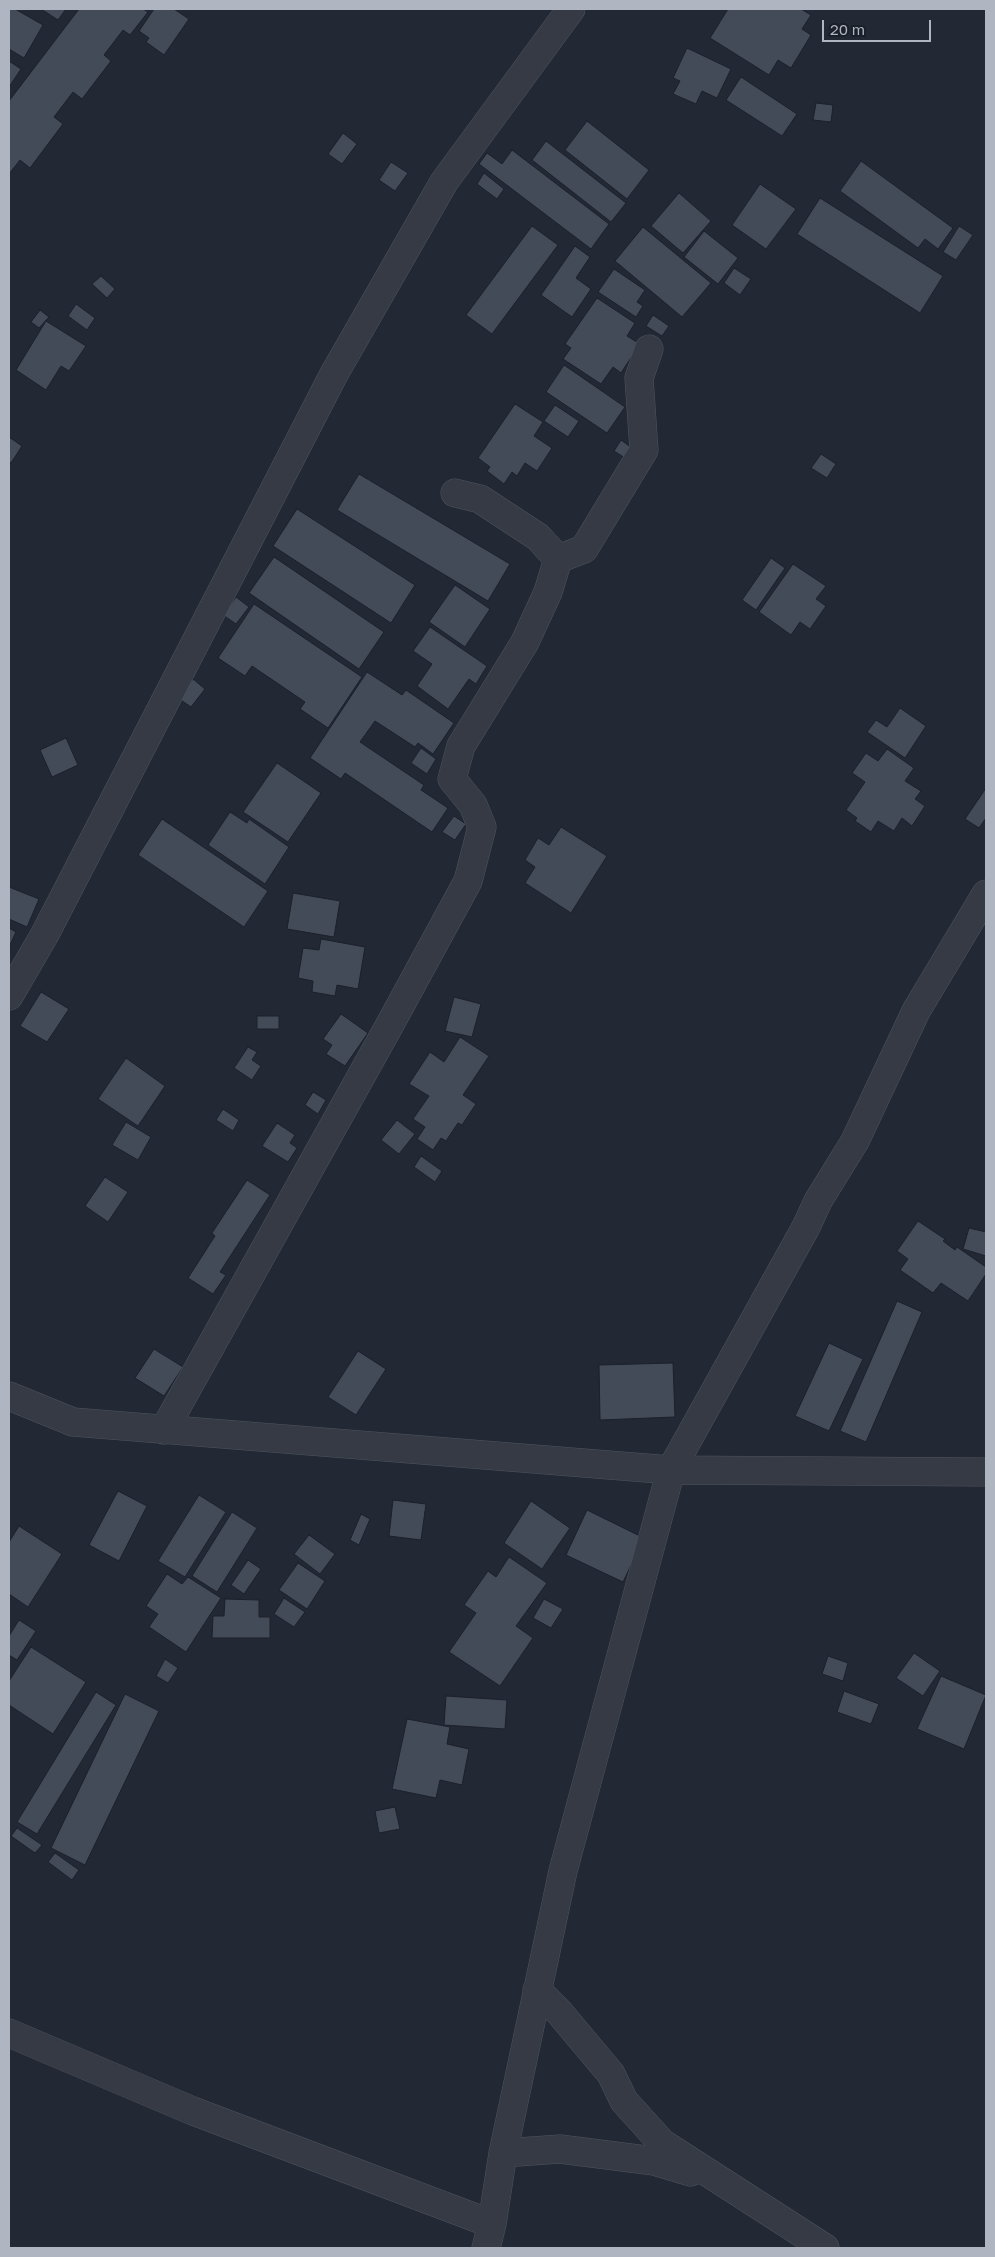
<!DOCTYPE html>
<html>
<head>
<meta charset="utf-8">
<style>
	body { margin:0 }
	#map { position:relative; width:995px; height:2257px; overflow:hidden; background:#222834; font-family:"Golos Text",sans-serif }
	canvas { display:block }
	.frame { position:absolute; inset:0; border:10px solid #afb5c1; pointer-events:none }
	.scale { position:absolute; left:822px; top:20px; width:109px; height:22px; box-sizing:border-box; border:2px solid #afb5c1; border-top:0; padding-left:6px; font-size:15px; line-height:18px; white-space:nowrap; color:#afb5c1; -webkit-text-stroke:4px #1a1f29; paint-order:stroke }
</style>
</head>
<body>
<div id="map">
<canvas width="995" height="2257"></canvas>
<div class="frame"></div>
<div class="scale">20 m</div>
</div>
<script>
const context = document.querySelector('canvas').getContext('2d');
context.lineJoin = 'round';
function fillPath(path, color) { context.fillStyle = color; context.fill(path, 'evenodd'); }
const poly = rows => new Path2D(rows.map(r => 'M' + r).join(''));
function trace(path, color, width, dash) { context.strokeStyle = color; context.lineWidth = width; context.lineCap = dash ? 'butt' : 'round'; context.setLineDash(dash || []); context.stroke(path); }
const building = poly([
	[9,9,15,9,43,25,24,58,9,49,9,9],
	[41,9,66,9,58,20,41,9],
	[79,9,143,9,148,12,130,35,123,30,104,55,111,61,82,99,73,92,54,117,63,124,30,168,20,160,9,174,9,101,79,9],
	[154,9,174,9,189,19,164,55,146,42,149,38,139,31,154,9],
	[728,9,801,9,811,15,802,29,811,35,791,68,778,60,769,75,710,38,728,9],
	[687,48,731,69,717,98,702,91,696,104,673,94,680,81,673,78,687,48],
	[9,61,21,69,9,87,9,61],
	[741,77,797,114,782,136,726,100,741,77],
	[816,103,833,105,831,122,813,120,816,103],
	[587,121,649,170,627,199,565,150,587,121],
	[343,133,357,144,342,164,328,154,343,133],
	[546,141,626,203,611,222,532,160,546,141],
	[512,150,609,224,591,249,479,164,487,153,502,164,512,150],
	[861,161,953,228,938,249,925,239,918,248,840,191,861,161],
	[391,162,408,173,395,191,379,180,391,162],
	[484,173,504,189,497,199,477,184,484,173],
	[760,184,796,209,766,249,732,225,760,184],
	[679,193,711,221,683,253,651,226,679,193],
	[820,198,943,276,920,313,797,234,820,198],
	[532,226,558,245,492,334,466,315,532,226],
	[959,226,973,235,956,260,943,252,959,226],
	[643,227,711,283,682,317,615,261,643,227],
	[704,231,738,258,718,284,684,257,704,231],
	[575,246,590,257,576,278,591,289,572,317,541,295,575,246],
	[734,268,751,279,740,295,724,283,734,268],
	[614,269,645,290,637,302,643,306,636,317,598,292,614,269],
	[101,276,115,289,107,298,92,284,101,276],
	[597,298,635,323,627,336,640,344,621,373,613,367,601,384,563,359,571,348,565,344,597,298],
	[76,304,95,318,87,330,68,316,76,304],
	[40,310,49,317,39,328,31,322,40,310],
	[653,315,669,326,662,336,646,326,653,315],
	[46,321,86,346,69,371,61,366,46,390,16,370,46,321],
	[564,365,625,407,607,433,546,392,564,365],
	[515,404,543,422,534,436,552,448,537,471,525,463,517,476,512,472,504,484,487,471,490,467,478,458,515,404],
	[555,405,579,421,568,437,544,421,555,405],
	[9,437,22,446,11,463,9,462,9,437],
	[621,440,632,448,625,458,614,451,621,440],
	[821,454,836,464,827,478,811,468,821,454],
	[359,474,510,564,488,601,337,510,359,474],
	[297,509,415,585,391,623,273,546,297,509],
	[274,557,384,632,359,669,249,593,274,557],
	[771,558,785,568,756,610,742,600,771,558],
	[793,564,826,586,816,599,826,606,810,629,800,622,791,635,759,612,793,564],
	[455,585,490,609,465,647,429,622,455,585],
	[236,597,249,607,236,624,223,615,236,597],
	[254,604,362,677,328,728,300,709,305,702,252,666,245,676,218,658,254,604],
	[430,627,487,666,476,684,469,679,448,709,417,686,432,664,413,651,430,627],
	[367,672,402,695,406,690,454,723,433,754,418,743,415,747,375,721,360,742,424,785,421,790,448,808,432,832,345,773,341,779,310,758,367,672],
	[193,679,205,689,191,707,178,698,193,679],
	[900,708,926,726,905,758,867,732,876,720,887,727,900,708],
	[66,738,78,765,52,777,40,750,66,738],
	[421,748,436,759,427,774,411,763,421,748],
	[887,749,914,768,905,781,921,791,915,799,925,806,912,826,902,818,894,831,878,821,871,832,855,821,857,818,846,810,865,782,852,773,866,753,878,761,887,749],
	[277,763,321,793,288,842,243,812,277,763],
	[986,788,986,818,979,828,965,819,986,788],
	[230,812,247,823,249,819,289,847,265,884,208,845,230,812],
	[454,816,466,824,455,840,442,832,454,816],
	[162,819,268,891,244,927,138,855,162,819],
	[561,827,607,856,571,913,525,883,535,867,525,860,538,838,549,845,561,827],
	[9,887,39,899,27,927,9,919,9,887],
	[293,893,340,901,334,937,287,929,293,893],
	[9,928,16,932,9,947,9,928],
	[321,939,365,947,358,989,337,985,335,996,312,992,313,981,298,978,303,948,319,950,321,939],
	[41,992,69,1009,47,1042,20,1026,41,992],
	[454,997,481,1004,472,1037,445,1031,454,997],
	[341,1014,368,1033,345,1066,326,1054,332,1045,323,1039,341,1014],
	[257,1016,279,1016,279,1029,257,1029,257,1016],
	[460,1037,489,1056,463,1095,476,1104,462,1125,458,1123,446,1141,441,1138,433,1150,417,1139,425,1127,413,1119,429,1096,409,1084,430,1052,444,1062,460,1037],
	[248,1047,257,1052,252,1060,261,1066,252,1080,234,1068,248,1047],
	[126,1058,165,1086,138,1126,98,1099,126,1058],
	[313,1092,326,1100,318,1114,305,1105,313,1092],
	[223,1109,239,1120,233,1131,216,1120,223,1109],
	[397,1120,415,1134,399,1154,381,1140,397,1120],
	[126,1122,151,1137,138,1160,112,1145,126,1122],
	[277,1123,295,1135,290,1143,297,1148,288,1162,262,1146,277,1123],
	[421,1156,442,1171,435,1182,414,1167,421,1156],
	[105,1177,128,1192,108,1222,85,1206,105,1177],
	[247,1180,270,1195,220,1272,226,1275,213,1294,188,1278,215,1236,212,1233,247,1180],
	[918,1221,945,1239,943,1241,955,1250,957,1247,986,1267,986,1274,968,1301,941,1283,933,1293,900,1270,908,1259,897,1251,918,1221],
	[969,1228,986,1232,986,1256,963,1249,969,1228],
	[897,1301,922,1312,866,1442,840,1431,897,1301],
	[829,1343,863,1359,829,1431,795,1416,829,1343],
	[154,1349,183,1367,164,1396,135,1378,154,1349],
	[358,1351,386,1369,356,1415,328,1397,358,1351],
	[673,1363,675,1417,600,1420,599,1365,673,1363],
	[118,1491,147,1506,119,1561,89,1545,118,1491],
	[199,1495,226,1512,185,1577,158,1561,199,1495],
	[393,1500,426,1504,421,1540,389,1536,393,1500],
	[531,1501,570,1528,542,1569,504,1543,531,1501],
	[587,1510,644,1538,623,1582,566,1555,587,1510],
	[232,1512,257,1528,217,1592,192,1576,232,1512],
	[361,1514,370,1519,359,1545,350,1540,361,1514],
	[19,1526,62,1554,28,1607,9,1594,9,1542,19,1526],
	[309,1535,335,1554,320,1574,294,1554,309,1535],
	[509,1557,547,1583,516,1626,533,1638,500,1686,449,1652,476,1613,464,1605,488,1571,496,1577,509,1557],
	[248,1560,261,1569,244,1594,231,1585,248,1560],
	[298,1563,325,1581,307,1609,279,1590,298,1563],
	[167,1574,182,1584,188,1577,221,1598,186,1652,149,1627,158,1614,146,1606,167,1574],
	[284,1598,305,1612,294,1627,274,1614,284,1598],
	[225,1599,259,1600,259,1617,270,1617,270,1638,212,1638,213,1616,224,1616,225,1599],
	[544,1599,563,1609,551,1628,533,1618,544,1599],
	[19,1620,36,1631,17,1660,9,1655,9,1636,19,1620],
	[31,1647,86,1682,53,1734,9,1705,9,1681,31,1647],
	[914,1653,940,1671,923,1696,896,1678,914,1653],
	[828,1656,848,1663,843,1681,822,1674,828,1656],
	[165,1659,178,1668,168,1683,156,1676,165,1659],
	[941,1676,986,1695,964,1749,917,1729,941,1676],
	[844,1691,879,1704,871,1724,837,1712,844,1691],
	[96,1692,116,1705,37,1834,17,1822,96,1692],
	[125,1694,159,1711,85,1865,51,1848,125,1694],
	[446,1696,507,1700,505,1729,444,1725,446,1696],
	[407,1719,450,1727,447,1744,469,1749,462,1785,440,1780,436,1798,392,1789,407,1719],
	[395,1807,400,1829,379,1833,375,1811,395,1807],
	[17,1828,42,1845,35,1853,11,1836,17,1828],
	[55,1853,79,1870,72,1880,48,1862,55,1853]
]);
fillPath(building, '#434b58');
trace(building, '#1c212b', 1);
const street = poly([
	[558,559,584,549,644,450,639,378,649,349],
	[9,996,45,934,334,374,444,182,571,9],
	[9,1396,73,1422,671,1470,986,1472],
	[164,1430,388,1028,468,881,482,827,473,805,452,779,461,746,525,642,548,592,558,559,538,537,480,499,455,493],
	[537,1990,559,2012,611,2074,624,2101,662,2143,825,2248],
	[9,2033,193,2111,492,2224],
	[503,2153,560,2149,654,2161,691,2172],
	[486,2248,492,2224,503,2153,563,1871,671,1470,806,1227,818,1201,855,1141,916,1011,986,894]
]);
trace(street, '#4f555f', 29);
trace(street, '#353a45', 28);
</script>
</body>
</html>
